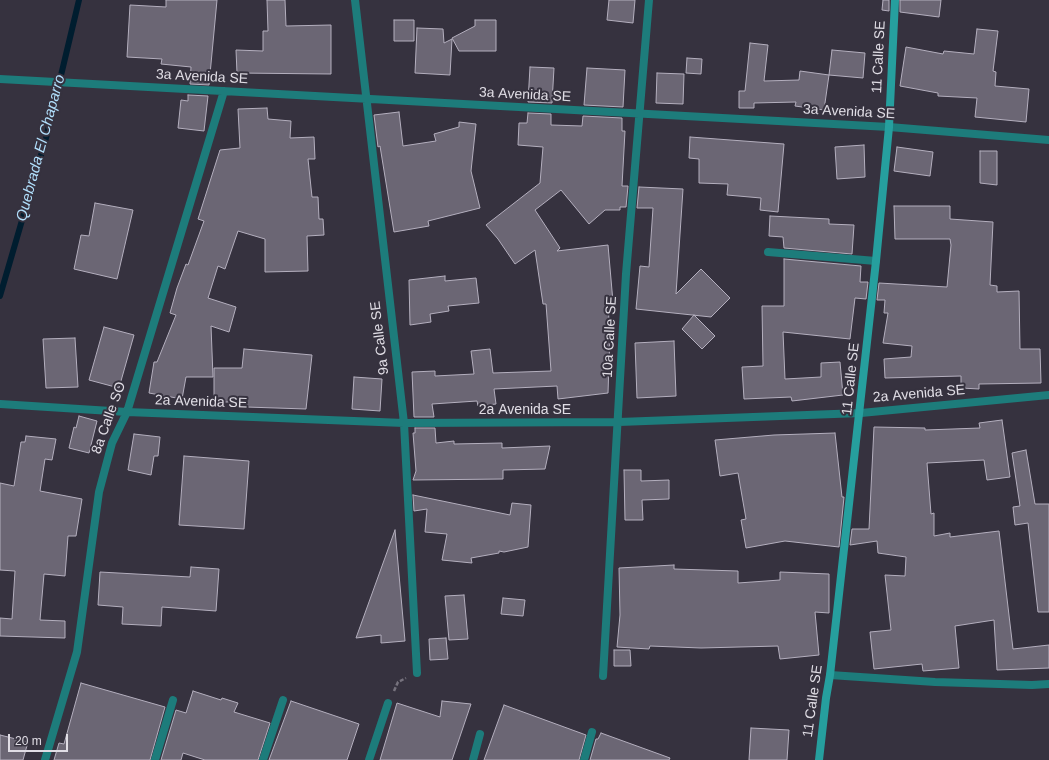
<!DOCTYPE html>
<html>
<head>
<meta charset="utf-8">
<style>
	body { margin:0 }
	#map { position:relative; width:1049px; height:760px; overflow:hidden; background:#36323f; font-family:Helvetica,sans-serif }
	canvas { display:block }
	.scale { position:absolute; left:8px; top:734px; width:60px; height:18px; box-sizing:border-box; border:2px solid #e0dde5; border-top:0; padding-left:5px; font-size:12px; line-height:14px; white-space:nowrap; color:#e0dde5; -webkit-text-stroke:3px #36323f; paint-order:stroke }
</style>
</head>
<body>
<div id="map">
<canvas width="1049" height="760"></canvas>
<div class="scale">20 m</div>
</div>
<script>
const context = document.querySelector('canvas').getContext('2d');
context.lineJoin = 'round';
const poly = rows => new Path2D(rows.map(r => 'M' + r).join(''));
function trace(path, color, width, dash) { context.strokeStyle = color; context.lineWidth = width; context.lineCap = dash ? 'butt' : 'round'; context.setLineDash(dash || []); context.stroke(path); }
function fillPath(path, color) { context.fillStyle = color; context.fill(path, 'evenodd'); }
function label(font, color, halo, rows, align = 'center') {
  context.font = font + ' Helvetica,sans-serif'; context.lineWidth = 4; context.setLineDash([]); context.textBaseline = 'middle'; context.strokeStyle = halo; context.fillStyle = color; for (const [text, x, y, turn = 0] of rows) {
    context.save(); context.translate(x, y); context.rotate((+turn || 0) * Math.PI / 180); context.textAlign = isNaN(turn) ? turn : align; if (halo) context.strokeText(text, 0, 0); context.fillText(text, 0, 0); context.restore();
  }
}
trace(poly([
	[0,296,46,138,79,0]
]), '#001d2f', 6);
const building = poly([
	[166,0,217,0,209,85,190,84,191,67,161,64,162,59,127,57,130,5,166,7,166,0],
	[267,0,285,0,286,26,331,25,331,74,237,73,236,50,263,51,263,31,268,31,267,0],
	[609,0,635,0,633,23,607,20,609,0],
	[883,0,889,0,889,11,882,10,883,0],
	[900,0,941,0,939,17,900,12,900,0],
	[394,20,414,20,414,41,394,41,394,20],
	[475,20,496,20,496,51,459,51,452,38,475,26,475,20],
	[417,28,443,29,444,43,452,39,450,75,415,73,417,28],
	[977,29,998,31,993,71,996,72,995,86,1029,89,1026,122,975,117,977,98,938,96,938,93,900,86,906,47,943,54,944,51,974,54,977,29],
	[750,43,768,45,764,81,799,80,800,71,829,75,824,110,795,106,796,102,754,103,754,108,739,108,739,91,745,91,750,43],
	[832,50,865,53,863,78,829,75,832,50],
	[687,58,702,59,701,74,686,73,687,58],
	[530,67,554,68,552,103,528,102,530,67],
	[587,68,625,70,623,107,584,105,587,68],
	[657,73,684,74,683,104,656,103,657,73],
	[188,95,208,96,204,131,178,128,181,100,188,101,188,95],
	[267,108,268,119,291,121,290,138,314,137,315,159,308,159,312,197,318,197,319,219,323,219,324,235,307,236,308,271,265,272,265,239,238,231,225,269,218,266,208,298,236,307,229,332,211,326,213,377,186,377,182,399,149,393,154,362,157,362,176,315,170,313,177,288,186,264,188,265,204,221,198,219,220,150,240,148,238,109,267,108],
	[399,112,403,146,436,141,434,134,459,127,459,122,476,124,471,171,480,208,428,221,429,226,394,232,380,146,378,147,374,115,399,112],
	[528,113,551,114,551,125,582,126,583,116,622,118,622,131,625,131,622,186,628,186,626,207,620,207,620,210,605,210,589,224,561,190,535,210,560,248,557,251,608,245,613,302,612,307,608,306,610,334,608,393,558,399,557,386,494,389,496,404,478,406,477,401,432,404,434,417,414,417,412,372,435,371,435,376,474,374,471,351,490,349,493,373,551,371,546,304,543,304,535,250,515,264,498,239,486,225,540,183,543,147,518,145,519,123,527,123,528,113],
	[690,137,784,144,778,212,760,210,761,198,727,195,728,184,699,183,699,159,689,158,690,137],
	[864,145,865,177,837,179,835,147,864,145],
	[897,147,933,152,930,176,894,171,897,147],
	[980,151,997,151,997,185,980,183,980,151],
	[639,187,683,189,676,294,701,269,730,298,711,317,636,309,640,266,649,267,653,208,637,208,639,187],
	[95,203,133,210,117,279,74,269,81,235,89,236,95,203],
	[894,206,950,206,950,219,993,222,990,285,997,286,997,292,1019,291,1020,349,1040,349,1041,383,979,384,979,389,961,388,961,376,885,378,884,359,911,357,912,346,883,343,888,313,884,313,885,300,877,300,879,283,947,287,951,245,950,239,895,239,894,206],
	[770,216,829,219,829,224,854,225,852,254,784,248,783,237,769,236,770,216],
	[784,259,861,266,860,282,868,282,866,299,855,298,850,339,783,332,785,379,821,377,821,363,840,362,843,395,792,401,791,397,744,399,742,367,763,366,762,306,784,306,784,259],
	[445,276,445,281,476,278,479,303,448,306,449,311,430,314,431,322,410,325,409,280,445,276],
	[694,315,715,336,702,349,682,329,694,315],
	[104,327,134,335,119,388,89,380,104,327],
	[75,338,78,387,46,388,43,339,75,338],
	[674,341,676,396,637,398,635,343,674,341],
	[244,349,312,355,306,409,246,407,246,402,214,402,214,368,242,368,244,349],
	[354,377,382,379,380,411,352,409,354,377],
	[79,416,97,421,89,453,69,448,74,427,76,428,79,416],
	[1002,420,1010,477,987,480,984,460,927,463,931,514,934,513,934,536,950,533,950,537,999,531,1013,649,1049,645,1049,668,997,670,994,620,955,626,959,668,923,671,922,664,874,669,870,632,891,630,885,575,905,576,906,557,878,553,877,541,850,545,852,529,869,529,874,427,925,428,925,430,980,428,979,423,1002,420],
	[415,428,435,428,436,443,454,441,454,444,502,443,502,448,550,446,545,469,503,470,503,479,413,480,416,471,413,433,415,433,415,428],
	[835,433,842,497,844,497,839,547,785,541,746,548,741,520,746,519,738,473,720,476,715,440,774,435,835,433],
	[134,434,160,437,158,456,154,456,151,475,128,470,134,434],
	[26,436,56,439,52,460,45,459,40,491,82,499,76,536,68,536,65,576,44,574,40,620,65,621,65,638,0,636,0,618,12,619,15,571,0,570,0,483,14,486,21,442,25,442,26,436],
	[1026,450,1035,504,1049,504,1049,612,1038,612,1028,523,1015,525,1013,507,1020,506,1012,453,1026,450],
	[184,456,249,461,244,529,179,525,184,456],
	[624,470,641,470,641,481,669,480,669,499,642,500,643,520,625,520,624,470],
	[413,495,510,515,512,503,531,505,528,547,504,552,499,551,499,553,471,558,472,563,442,560,447,534,425,532,427,509,414,511,413,495],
	[395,530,405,641,381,643,381,635,356,638,395,530],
	[674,565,674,569,738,571,738,583,780,580,780,572,829,574,829,613,815,612,819,655,780,659,778,646,701,648,650,646,649,649,617,647,620,615,619,568,674,565],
	[191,567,219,569,216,611,162,607,161,626,122,624,123,607,98,605,100,572,190,577,191,567],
	[464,595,468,639,449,640,445,596,464,595],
	[503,598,525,600,523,616,501,614,503,598],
	[446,638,448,659,430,660,429,639,446,638],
	[614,650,630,650,631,666,614,666,614,650],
	[81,683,165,707,150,760,54,760,59,743,64,744,81,683],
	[193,691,221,700,222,698,238,703,234,712,270,723,258,760,205,760,183,753,181,760,161,760,176,710,186,713,193,691],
	[291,701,359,724,347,760,269,760,291,701],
	[442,701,471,704,452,760,380,760,397,703,440,717,442,701],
	[504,705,586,735,579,760,484,760,504,705],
	[751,728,789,730,787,760,749,760,751,728],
	[601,733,670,758,669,760,590,760,596,739,598,739,601,733],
	[0,735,28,742,23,760,0,760,0,735]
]);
fillPath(building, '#6b6674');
trace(building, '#b4afbe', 1);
trace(poly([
	[394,691,398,682,406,678]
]), '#76727d', 2.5, [4, 2]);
trace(poly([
	[768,252,876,261]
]), '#1d7c7b', 8);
trace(poly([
	[355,0,404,423,417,673],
	[0,79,889,127,1049,140],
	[0,404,127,412,404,423,619,422,861,413,1049,395],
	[830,675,935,682,1032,685,1049,684],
	[603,676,626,274,649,0],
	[45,760,77,652,99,492,112,443,127,412,224,91],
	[155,760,173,700],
	[263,760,283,700],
	[369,760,388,703],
	[473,760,480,734],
	[584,760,592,732]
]), '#1d7c7b', 8);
trace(poly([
	[819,760,826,698,830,675,876,261,889,127,895,0]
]), '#269f9e', 8);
label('14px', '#e0dde5', '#36323f', [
	["11 Calle SE",879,57,-87],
	["3a Avenida SE",202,77,3],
	["3a Avenida SE",525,95,3],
	["3a Avenida SE",849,112,3],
	["10a Calle SE",610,337,-87],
	["9a Calle SE",380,338,-97],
	["11 Calle SE",851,379,-84],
	["2a Avenida SE",919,394,-5],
	["2a Avenida SE",201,402,2],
	["2a Avenida SE",525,410],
	["8a Calle SO",109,418,-70],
	["11 Calle SE",813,701,-82]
]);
label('italic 15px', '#b1dffc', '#36323f', [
	["Quebrada El Chaparro",41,148,-75]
]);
</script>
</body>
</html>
